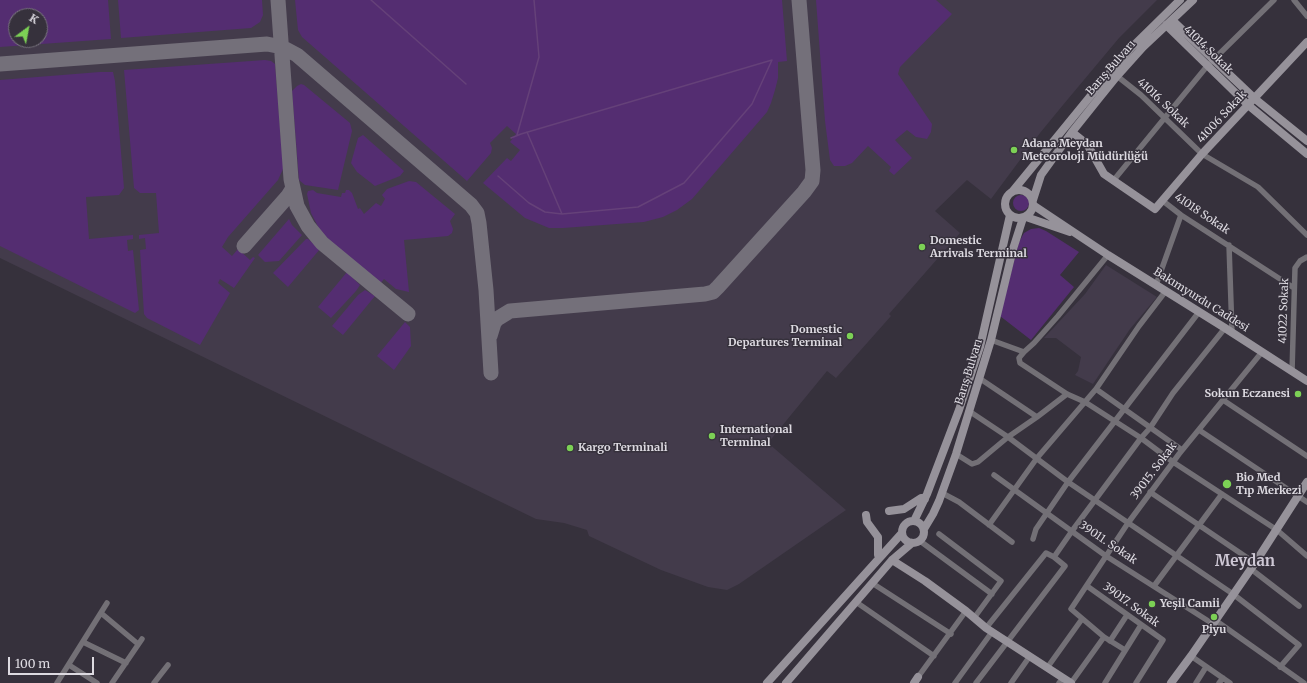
<!DOCTYPE html>
<html>
<head>
<meta charset="utf-8">
<style>
	body { margin:0 }
	#map { position:relative; width:1307px; height:683px; overflow:hidden; background:#36313c; font-family:Merriweather,serif }
	canvas { display:block }
	.north { position:absolute; left:8px; top:8px; width:40px; height:40px; box-sizing:border-box; background:#36313c; border:1px solid #79757e; border-radius:50%; rotate:32deg; font-size:11px; font-weight:700; line-height:16px; text-align:center; color:#dddae1 }
	.north::after { content:''; display:block; margin:auto; width:14px; height:18px; background:#7cd155; clip-path:polygon(50% 0,100% 100%,50% 72%,0 100%) }
	.scale { position:absolute; left:8px; top:657px; width:86px; height:18px; box-sizing:border-box; border:2px solid #dddae1; border-top:0; padding-left:5px; font-size:12px; line-height:14px; white-space:nowrap; color:#dddae1; -webkit-text-stroke:3px #36313c; paint-order:stroke }
</style>
</head>
<body>
<div id="map">
<canvas width="1307" height="683"></canvas>
<div class="north">K</div>
<div class="scale">100 m</div>
</div>
<script>
const context = document.querySelector('canvas').getContext('2d');
context.lineJoin = 'round';
function fillPath(path, color) { context.fillStyle = color; context.fill(path, 'evenodd'); }
const poly = rows => new Path2D(rows.map(r => 'M' + r).join(''));
function trace(path, color, width, dash) { context.strokeStyle = color; context.lineWidth = width; context.lineCap = dash ? 'butt' : 'round'; context.setLineDash(dash || []); context.stroke(path); }
function label(font, color, halo, rows, align = 'center') {
  context.font = font + ' Merriweather,serif'; context.lineWidth = 3; context.setLineDash([]); context.textBaseline = 'middle'; context.strokeStyle = halo; context.fillStyle = color; for (const [text, x, y, turn = 0] of rows) {
    context.save(); context.translate(x, y); context.rotate((+turn || 0) * Math.PI / 180); context.textAlign = isNaN(turn) ? turn : align; if (halo) context.strokeText(text, 0, 0); context.fillText(text, 0, 0); context.restore();
  }
}
fillPath(poly([
	[0,0,1157,0,1119,38,1063,105,1040,133,991,199,967,180,935,211,960,233,889,314,891,316,836,378,827,371,768,443,846,510,739,584,727,590,708,587,661,570,589,536,587,530,564,523,536,519,0,258],
	[16,16,40,16,40,40,16,40],
	[1106,265,1157,297,1130,329,1093,384,1075,375,1078,371,1081,357,1056,338,1044,338,1085,294]
]), '#433b4b');
fillPath(poly([
	[0,0,108,0,111,39,0,47],
	[16,16,40,16,40,40,16,40],
	[118,0,262,0,263,15,260,22,251,28,121,38],
	[295,0,782,0,787,61,778,62,778,78,775,90,771,103,767,112,692,199,677,210,663,217,644,222,563,228,549,228,525,218,483,183,507,158,511,161,520,150,510,142,516,134,507,126,490,143,492,148,491,153,467,181,302,37,298,30],
	[816,0,936,0,952,14,900,67,898,74,932,124,931,132,927,139,916,137,907,130,895,140,912,158,894,175,889,171,891,167,868,146,852,163,845,166,834,166,830,160,825,121],
	[265,60,271,61,275,64,282,152,282,160,284,162,283,169,278,180,228,237,222,247,232,256,238,249,250,260,253,257,255,258,234,288,220,279,218,283,230,293,200,345,147,318,144,314,140,250,146,249,145,238,139,239,139,235,159,233,156,193,140,193,134,188,124,70],
	[100,72,113,72,115,81,124,188,119,195,86,197,89,239,133,235,133,239,127,240,128,251,133,250,139,310,135,313,0,246,0,80],
	[301,84,304,85,350,123,352,131,338,190,305,185,299,180,292,91,297,86],
	[363,135,404,171,400,176,375,186,357,172,351,163,358,138],
	[409,181,416,182,455,214,450,221,453,229,452,233,448,236,404,240,409,292,396,289,384,279,379,285,322,234,311,213,307,194,308,191,313,190,317,193,341,197,342,193,345,193,346,190,349,190,352,193,358,209,360,208,364,214,376,203,381,206,385,199,382,195,387,189],
	'1013 203a8 8 0 1 1 16 0a8 8 0 1 1-16 0Z',
	[289,219,292,225,302,235,279,261,265,262,258,255],
	[1039,228,1046,231,1079,252,1060,275,1074,287,1031,340,1000,316,1019,242,1024,233,1031,229],
	[306,239,308,239,320,249,288,287,273,273],
	[347,272,360,285,356,291,331,318,318,307],
	[365,290,375,296,343,335,332,326,358,295],
	[405,322,410,327,411,346,394,370,377,356]
]), '#542d71');
trace(poly([
	[371,0,466,84],
	[517,135,539,57,534,0],
	[511,138,521,134,772,60,752,104,684,183,638,207,562,214],
	[498,176,529,203,545,212,562,214,527,132]
]), '#654179', 1.5);
trace(poly([
	[278,0,291,179,297,206,308,226,322,243,408,314],
	[0,64,267,44,282,47,297,55,471,205,477,213,479,223,486,290,491,373],
	[244,246,288,196,293,188],
	[490,336,494,323,497,319,510,311,705,294,713,292,718,287,804,192,812,181,813,170,799,0]
]), '#74707a', 15);
trace(poly([
	[1294,0,1307,16],
	[1117,76,1141,95,1202,154,1258,187,1307,235],
	[1113,181,1208,65,1274,0],
	[1163,201,1181,215,1294,288],
	[1229,245,1232,332],
	[1108,255,1058,316,1034,343,1024,352,1019,358,1020,363,1067,394,1085,402,1141,438,1173,462,1277,530,1307,556],
	[1156,285,1181,215],
	[991,340,1024,352],
	[1292,372,1295,268,1300,261,1307,257],
	[979,378,1037,417],
	[1096,389,1182,450],
	[1223,400,1307,456],
	[969,411,1008,437,1068,482,1233,594,1299,645,1280,667],
	[1199,430,1307,502],
	[956,454,972,464,978,462,1008,437,1037,417,1067,394],
	[994,475,1106,556,1213,624],
	[1150,492,1255,563],
	[942,493,959,502,1012,542],
	[989,525,1037,458,1096,389,1139,326,1165,292],
	[939,534,1001,581,974,618],
	[1033,539,1036,529,1068,482,1199,312],
	[920,541,992,594],
	[1251,569,1299,606],
	[872,583,951,634],
	[1087,586,1163,640,1136,683],
	[1154,586,1222,494],
	[856,602,934,656],
	[101,613,138,644],
	[1215,620,1304,683],
	[986,628,1046,553,1054,557,1072,531,1141,438,1150,428,1173,393,1225,328],
	[1110,641,1127,615],
	[83,642,126,663],
	[1125,650,1104,637,1071,609,1128,523,1179,454,1262,352],
	[1191,656,1230,683],
	[69,665,97,683],
	[1047,668,1082,619],
	[918,677,966,611],
	[57,683,107,603],
	[112,683,142,639],
	[154,683,168,665],
	[955,683,992,632],
	[976,683,1065,566,1054,557],
	[1011,683,1030,656],
	[1059,683,1063,678],
	[1071,683,1104,637],
	[1105,683,1141,625],
	[1196,683,1206,667],
	[1219,683,1223,678]
]), '#737076', 5.5);
trace(poly([
	[1172,20,1254,98,1307,141],
	[1166,25,1248,105,1307,154],
	[1072,132,1087,144,1104,174,1155,209,1202,154,1307,42],
	'1005 204a14 14 0 1 1 28 0a14 14 0 1 1-28 0Z',
	[1012,192,1106,77,1132,47,1180,0],
	[1033,200,1041,175,1072,132,1100,97,1117,76,1143,47,1193,0],
	[1033,205,1108,255,1225,328,1307,381],
	[1026,217,1070,232],
	[889,511,904,509,921,498,925,499],
	[866,515,867,522,878,537,878,555,880,557],
	[914,521,927,494,959,410,980,347,1010,215],
	'902 532a11 11 0 1 1 22 0a11 11 0 1 1-22 0Z',
	[924,529,933,514,939,501,956,454,991,340,1013,249,1023,218],
	[892,560,925,581,966,611,986,628,1071,683],
	[767,683,902,533],
	[786,683,892,560,912,543],
	[914,683,918,677],
	[1171,683,1191,656,1255,563,1307,482]
]), '#96929a', 8);
for (const [x, y, r, color] of [
	[1014,150,4,"#7cd155"],
	[922,247,4,"#7cd155"],
	[850,336,4,"#7cd155"],
	[1298,394,4,"#7cd155"],
	[712,436,4,"#7cd155"],
	[570,448,4,"#7cd155"],
	[1227,484,5,"#7cd155"],
	[1152,604,4,"#7cd155"],
	[1214,617,4,"#7cd155"]
]) { const dot = new Path2D(); dot.arc(x, y, r, 0, 2 * Math.PI); context.fillStyle = color; context.fill(dot); trace(dot, '#36313c', 1.5); }
label('11px', '#dddae1', '#36313c', [
	["41014 Sokak",1208,50,44],
	["Barış Bulvarı",1111,68,-49],
	["41016. Sokak",1163,103,43],
	["41006 Sokak",1222,117,-47],
	["41018 Sokak",1202,214,34],
	["Bakımyurdu Caddesi",1201,300,32],
	["41022 Sokak",1284,311,-88],
	["Barış Bulvarı",969,372,-73],
	["39015. Sokak",1154,471,-53],
	["39011. Sokak",1108,543,34],
	["39017. Sokak",1131,605,36]
]);
label('bold 11px', '#dddae1', '#36313c', [
	["Adana Meydan",1022,144],
	["Meteoroloji Müdürlüğü",1022,157],
	["Domestic",930,241],
	["Arrivals Terminal",930,254],
	["Domestic",842,330,"right"],
	["Departures Terminal",842,343,"right"],
	["Sokun Eczanesi",1290,394,"right"],
	["International",720,430],
	["Terminal",720,443],
	["Kargo Terminali",578,448],
	["Bio Med",1236,478],
	["Tıp Merkezi",1236,491],
	["Yeşil Camii",1160,604],
	["Piyu",1214,630,"center"]
], 'left');
label('bold 15px', '#cec8d5', '#36313c', [
	["Meydan",1245,562]
]);
</script>
</body>
</html>
